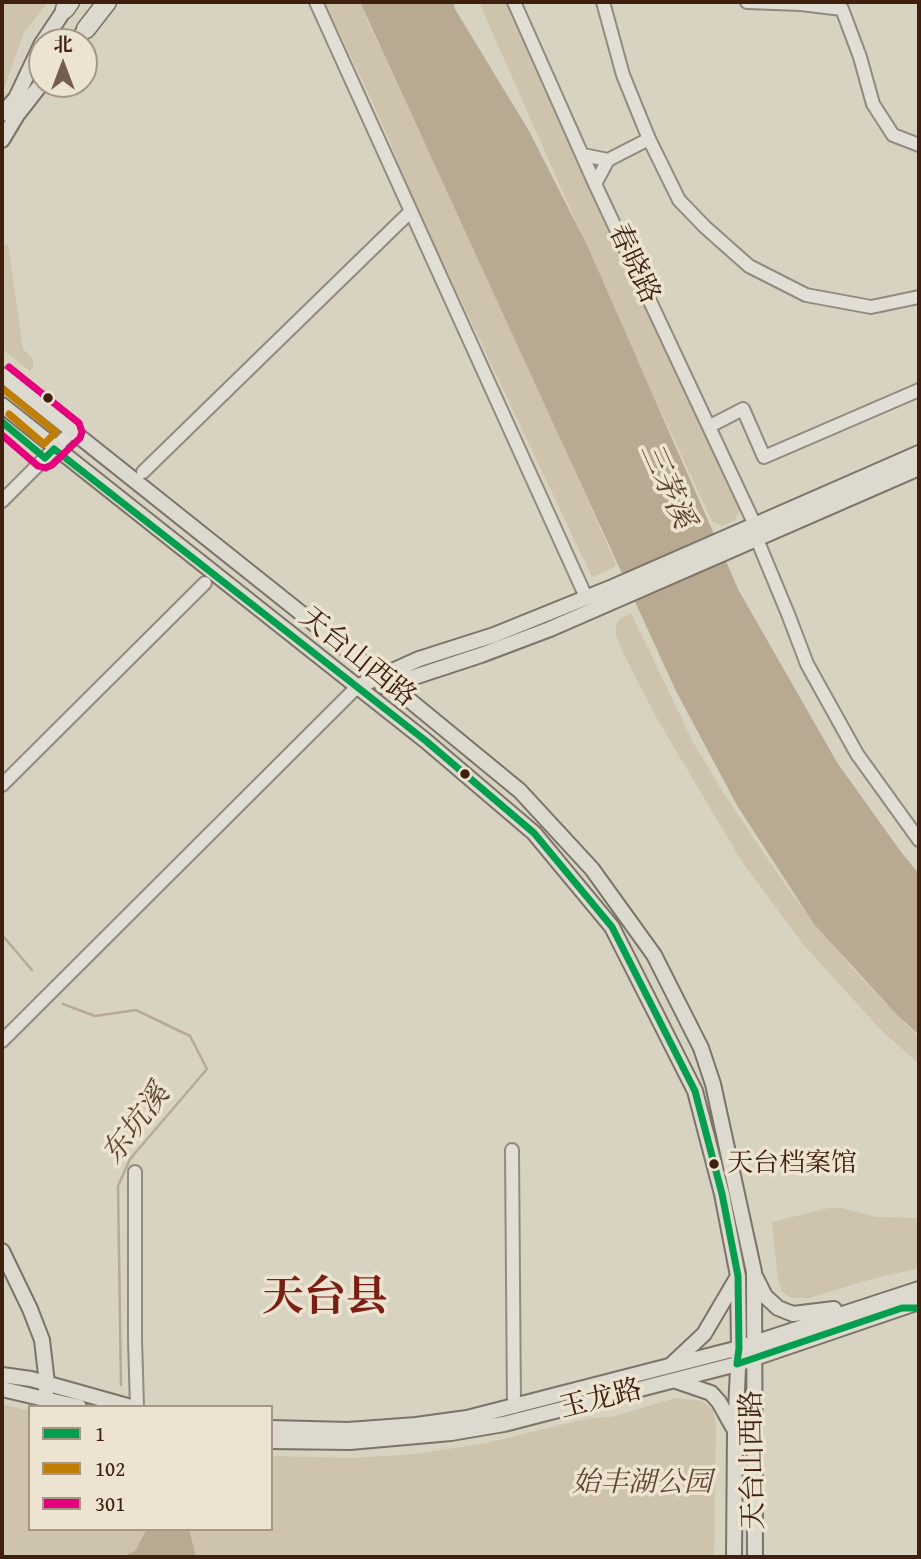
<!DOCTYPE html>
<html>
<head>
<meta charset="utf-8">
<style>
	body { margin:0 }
	#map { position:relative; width:921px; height:1559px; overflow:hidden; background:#d8d2c1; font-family:"Gentium Book Plus","Noto Serif SC",serif }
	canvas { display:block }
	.frame { position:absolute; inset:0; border:4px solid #3f200f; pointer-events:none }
	.legend { position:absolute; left:28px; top:1405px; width:245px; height:126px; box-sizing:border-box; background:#ece4d1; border:2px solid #a79683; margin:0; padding:9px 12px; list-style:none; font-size:21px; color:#3f200f }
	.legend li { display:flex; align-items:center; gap:14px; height:35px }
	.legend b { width:35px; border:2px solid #a79683 }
	.north { position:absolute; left:28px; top:28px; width:70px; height:70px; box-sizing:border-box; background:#ece4d1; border:2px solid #a79683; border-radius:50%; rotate:0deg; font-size:19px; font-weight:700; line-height:28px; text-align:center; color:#3f200f }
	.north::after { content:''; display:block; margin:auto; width:24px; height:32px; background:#755e4d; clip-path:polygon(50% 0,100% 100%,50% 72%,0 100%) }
</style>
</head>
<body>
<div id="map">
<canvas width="921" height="1559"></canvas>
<div class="frame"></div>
<ul class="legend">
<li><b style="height:9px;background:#039f4e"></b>1</li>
<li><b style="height:9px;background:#c07e04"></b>102</li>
<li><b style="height:9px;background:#e5007d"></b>301</li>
</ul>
<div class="north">北</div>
</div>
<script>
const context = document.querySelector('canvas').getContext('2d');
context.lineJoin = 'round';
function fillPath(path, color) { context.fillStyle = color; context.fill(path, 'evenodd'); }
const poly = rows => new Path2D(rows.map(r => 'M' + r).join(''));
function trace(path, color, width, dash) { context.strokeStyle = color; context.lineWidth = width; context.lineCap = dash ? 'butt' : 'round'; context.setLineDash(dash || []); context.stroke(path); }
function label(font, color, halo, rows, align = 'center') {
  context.font = font + ' "Gentium Book Plus","Noto Serif SC",serif'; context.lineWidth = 7; context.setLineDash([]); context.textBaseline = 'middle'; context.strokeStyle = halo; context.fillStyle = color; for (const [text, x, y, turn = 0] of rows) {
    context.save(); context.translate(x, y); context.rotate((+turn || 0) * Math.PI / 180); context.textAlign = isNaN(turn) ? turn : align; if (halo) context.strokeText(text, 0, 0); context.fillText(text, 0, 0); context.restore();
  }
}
fillPath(poly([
	[7,2,48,2,24,32,2,94,2,8],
	[325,2,359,2,537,385,616,564,613,568,592,577,416,205,378,114],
	[479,2,507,2,583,155,742,507,734,521,722,526,712,521,636,358],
	[8,244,23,349,33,359,33,368,30,371,2,349,2,248],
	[631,613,693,742,724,794,791,893,853,969,919,1038,919,1064,880,1029,803,944,741,860,656,717,623,653,616,635,616,625,619,620],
	[829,1208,841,1208,876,1217,919,1218,919,1268,872,1279,809,1298,791,1298,781,1290,778,1280,772,1222],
	[676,1398,702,1401,713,1410,716,1427,714,1557,2,1557,2,1404,30,1411,30,1529,271,1529,271,1456,353,1458,416,1454,486,1443,590,1418,611,1417]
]), '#cec3ac');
fillPath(poly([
	[360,2,453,2,455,9,529,131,587,245,739,591,838,764,901,852,919,874,919,1035,897,1015,814,924,738,807,676,691],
	[147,1529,189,1529,196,1557,122,1557,135,1551]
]), '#b8a993');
trace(poly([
	[2,935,32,970],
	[63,1004,95,1016,136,1010,190,1036,207,1069,130,1159,118,1186,121,1385]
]), '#b8a993', 2.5);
const minor = poly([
	[316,2,586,597],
	[514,2,595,184,755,525],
	[603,2,623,75,649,139,679,200,705,227,749,266,806,295,871,307,919,297],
	[747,2,801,4,842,9,860,57,873,104,893,135,919,145],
	[583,155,608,160,595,184],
	[608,160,649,139],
	[710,426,743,409,764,457,919,390],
	[143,472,411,211],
	[2,501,72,431],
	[756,537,788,614,807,664,857,754,919,840],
	[2,785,205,583],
	[2,1041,357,687],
	[512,1150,514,1407],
	[135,1172,135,1339,137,1407]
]);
const major = poly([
	[43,42,65,9],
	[75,42,86,29],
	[2,114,16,98,42,43],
	[2,140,17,115,42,83],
	[2,375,380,676,520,791,592,869,654,955,701,1048,713,1084,754,1272,755,1557],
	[2,405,426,741,534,833,612,927,695,1091,722,1194,738,1276,739,1348,735,1431,734,1557],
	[382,686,390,685,481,655,550,629,919,468],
	[357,687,419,659,494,635,615,586,919,453],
	[2,1251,30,1309,42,1340,47,1383,45,1399],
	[756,1278,765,1296,778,1308,793,1314,834,1309],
	[672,1364,704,1334,737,1278],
	[2,1375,31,1379,131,1407],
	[676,1381,711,1393,719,1402,733,1427],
	[2,1389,79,1407],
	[271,1428,348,1430,416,1425,467,1418,739,1348,919,1289],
	[271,1441,350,1442,451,1433,504,1424,737,1364,919,1302]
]);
const highway = poly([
	[65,9,70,2],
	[86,29,107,2]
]);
trace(minor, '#928a7e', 16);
trace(major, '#7b7368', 18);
trace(highway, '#7b7368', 21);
trace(minor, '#e1ded6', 12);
trace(major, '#dcd9cf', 14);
trace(highway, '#dcd9cf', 18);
trace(poly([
	[2,422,45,458,54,449,426,741,534,833,612,927,695,1091,722,1194,738,1276,739,1348,737,1364,902,1308,919,1308]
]), '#039f4e', 7);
trace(poly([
	[2,388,56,432,44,444,9,414]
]), '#c07e04', 7);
trace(poly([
	[2,435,38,466,45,468,52,465,80,438,82,432,79,423,9,367]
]), '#e5007d', 7);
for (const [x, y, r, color] of [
	[48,398,6,"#3f200f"],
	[465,774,6,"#3f200f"],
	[714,1164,6,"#3f200f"]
]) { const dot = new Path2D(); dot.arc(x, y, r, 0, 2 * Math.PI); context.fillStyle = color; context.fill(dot); trace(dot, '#ece4d1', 2.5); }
label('26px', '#3f200f', '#ece4d1', [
	["天台档案馆",727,1164]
], 'left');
label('28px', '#3f200f', '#ece4d1', [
	["春晓路",633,264,65],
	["天台山西路",357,658,39],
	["玉龙路",601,1400,-14],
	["天台山西路",754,1460,-91]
]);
label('italic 28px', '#604632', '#ece4d1', [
	["始丰湖公园",642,1484]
]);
label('italic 30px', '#5f4431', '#ece4d1', [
	["三茅溪",666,486,66],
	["东坑溪",137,1125,-53]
]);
label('bold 42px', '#7a1f14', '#ece4d1', [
	["天台县",325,1299]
]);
</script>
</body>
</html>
